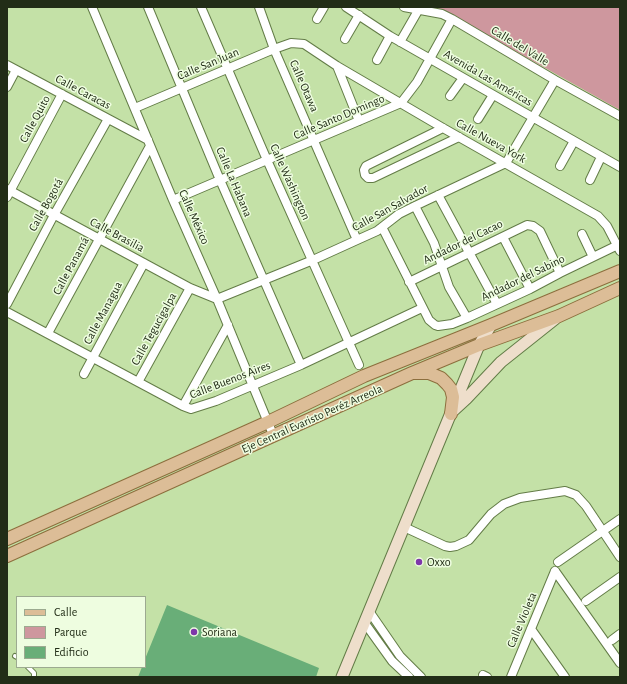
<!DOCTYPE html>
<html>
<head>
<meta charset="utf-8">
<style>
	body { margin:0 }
	#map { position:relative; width:627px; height:684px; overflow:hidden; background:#c4e1a7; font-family:"Alegreya Sans",sans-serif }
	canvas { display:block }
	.frame { position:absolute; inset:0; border:8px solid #222d17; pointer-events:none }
	.legend { position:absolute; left:16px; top:596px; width:130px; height:72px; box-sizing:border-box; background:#eefde0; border:1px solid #9caa90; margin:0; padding:5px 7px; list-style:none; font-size:12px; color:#222d17 }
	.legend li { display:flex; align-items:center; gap:8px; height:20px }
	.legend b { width:20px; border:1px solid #9caa90 }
</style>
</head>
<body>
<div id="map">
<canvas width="627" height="684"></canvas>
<div class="frame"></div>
<ul class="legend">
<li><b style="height:5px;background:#dcbd97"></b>Calle</li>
<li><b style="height:11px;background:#ce979e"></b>Parque</li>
<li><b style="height:11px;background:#69ae78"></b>Edificio</li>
</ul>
</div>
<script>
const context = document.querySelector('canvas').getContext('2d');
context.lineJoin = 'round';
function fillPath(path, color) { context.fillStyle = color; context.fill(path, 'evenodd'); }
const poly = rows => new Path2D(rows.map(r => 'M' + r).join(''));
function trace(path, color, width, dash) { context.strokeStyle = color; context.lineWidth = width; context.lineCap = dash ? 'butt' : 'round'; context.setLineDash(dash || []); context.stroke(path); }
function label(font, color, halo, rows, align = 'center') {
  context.font = font + ' "Alegreya Sans",sans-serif'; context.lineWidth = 3; context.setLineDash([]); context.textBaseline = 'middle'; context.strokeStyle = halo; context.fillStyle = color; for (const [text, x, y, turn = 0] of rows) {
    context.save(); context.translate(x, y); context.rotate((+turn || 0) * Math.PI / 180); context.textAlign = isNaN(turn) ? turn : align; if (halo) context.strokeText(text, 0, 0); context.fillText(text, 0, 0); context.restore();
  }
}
fillPath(poly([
	[423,7,620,7,620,110,451,15]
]), '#ce979e');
fillPath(poly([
	[167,605,319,668,316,677,138,677,142,667,145,667,145,659]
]), '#69ae78');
const lane = poly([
	[15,656,17,657],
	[28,667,34,673,34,677]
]);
const street = poly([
	[92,7,173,200,217,299,274,437],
	[148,7,220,180,301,365],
	[201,7,267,160,359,365],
	[259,7,274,49,357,240],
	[346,7,390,36,620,167],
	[404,7,442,14,452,19,555,80,620,116],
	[317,19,324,7],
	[345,39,359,15],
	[400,42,419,9],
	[377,60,390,36],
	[7,65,148,140],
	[337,66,359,121],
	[7,87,16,70],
	[450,96,463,78],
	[135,108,274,49,291,43,304,44,337,66,443,128,598,216,607,226,620,251],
	[478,119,493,95],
	[443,128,370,164,366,166,364,170,365,175,368,178,373,178,459,137],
	[560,166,574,141],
	[590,180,601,157],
	[7,189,190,288,217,299,313,260,357,240,377,231,399,214,415,206,506,163,555,80],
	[438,195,497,304],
	[7,197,62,94],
	[173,200,401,103,417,82,452,19],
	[415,206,434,243,449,287,467,318],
	[382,227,429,320,435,325,438,326,452,324,467,318,530,289,560,273,620,244],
	[582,234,593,257],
	[503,237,530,289],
	[409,282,527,225,533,226,540,231,560,273],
	[7,304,54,215,108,119],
	[7,312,183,406,191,409,216,401,301,365,422,308],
	[48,333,150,146],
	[84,374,144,263],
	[138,382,190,288],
	[183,406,228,325],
	[404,527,445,546,450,547,456,546,469,540,491,514,504,504,520,498,565,491,576,495,586,506,620,557],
	[558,562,620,519],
	[555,571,620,663],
	[586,601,620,577],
	[369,611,400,656,421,677],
	[364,622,392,661,409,677],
	[531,629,565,677],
	[612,640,620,634],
	[483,675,487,677],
	[511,677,555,571]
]);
const secondary = poly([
	[454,410,466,399,501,362,555,319],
	[342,677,479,345,491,325]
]);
const primary = poly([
	[415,373,429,373,441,378,447,384,451,389,453,397,451,414],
	[7,539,268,422,364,376,491,325,620,271],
	[7,556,412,373,479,345,559,316,620,288]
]);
trace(lane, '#637c47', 6);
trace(street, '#637c47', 10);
trace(secondary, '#637c47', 13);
trace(primary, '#8c6e3d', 14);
trace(lane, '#fff', 4);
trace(street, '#fff', 8);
trace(secondary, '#eedecb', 11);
trace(primary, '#dcbd97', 12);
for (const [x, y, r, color] of [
	[419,562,4,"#7e37aa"],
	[194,632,4,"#7e37aa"]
]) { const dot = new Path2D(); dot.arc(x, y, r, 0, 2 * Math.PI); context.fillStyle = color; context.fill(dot); trace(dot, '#eefde0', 1.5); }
label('12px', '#222d17', '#eefde0', [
	["Calle del Valle",520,46,31],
	["Calle San Juan",208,64,-23],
	["Avenida Las Américas",488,78,30],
	["Calle Otawa",304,86,66],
	["Calle Caracas",83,92,28],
	["Calle Santo Domingo",339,117,-23],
	["Calle Quito",35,119,-62],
	["Calle Nueva York",491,141,29],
	["Calle La Habana",234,182,67],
	["Calle Washington",290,182,66],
	["Calle Bogotá",46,205,-61],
	["Calle San Salvador",390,208,-29],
	["Calle México",194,217,66],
	["Calle Brasilia",117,235,28],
	["Andador del Cacao",463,242,-26],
	["Calle Panamá",71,266,-62],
	["Andador del Sabino",523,278,-26],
	["Calle Managua",103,313,-62],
	["Calle Tegucigalpa",154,329,-61],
	["Calle Buenos Aires",230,380,-21],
	["Eje Central Evaristo Peréz Arreola",312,419,-24],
	["Calle Violeta",522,620,-67]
]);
label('12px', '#222d17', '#eefde0', [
	["Oxxo",427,562],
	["Soriana",202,632]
], 'left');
</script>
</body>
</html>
